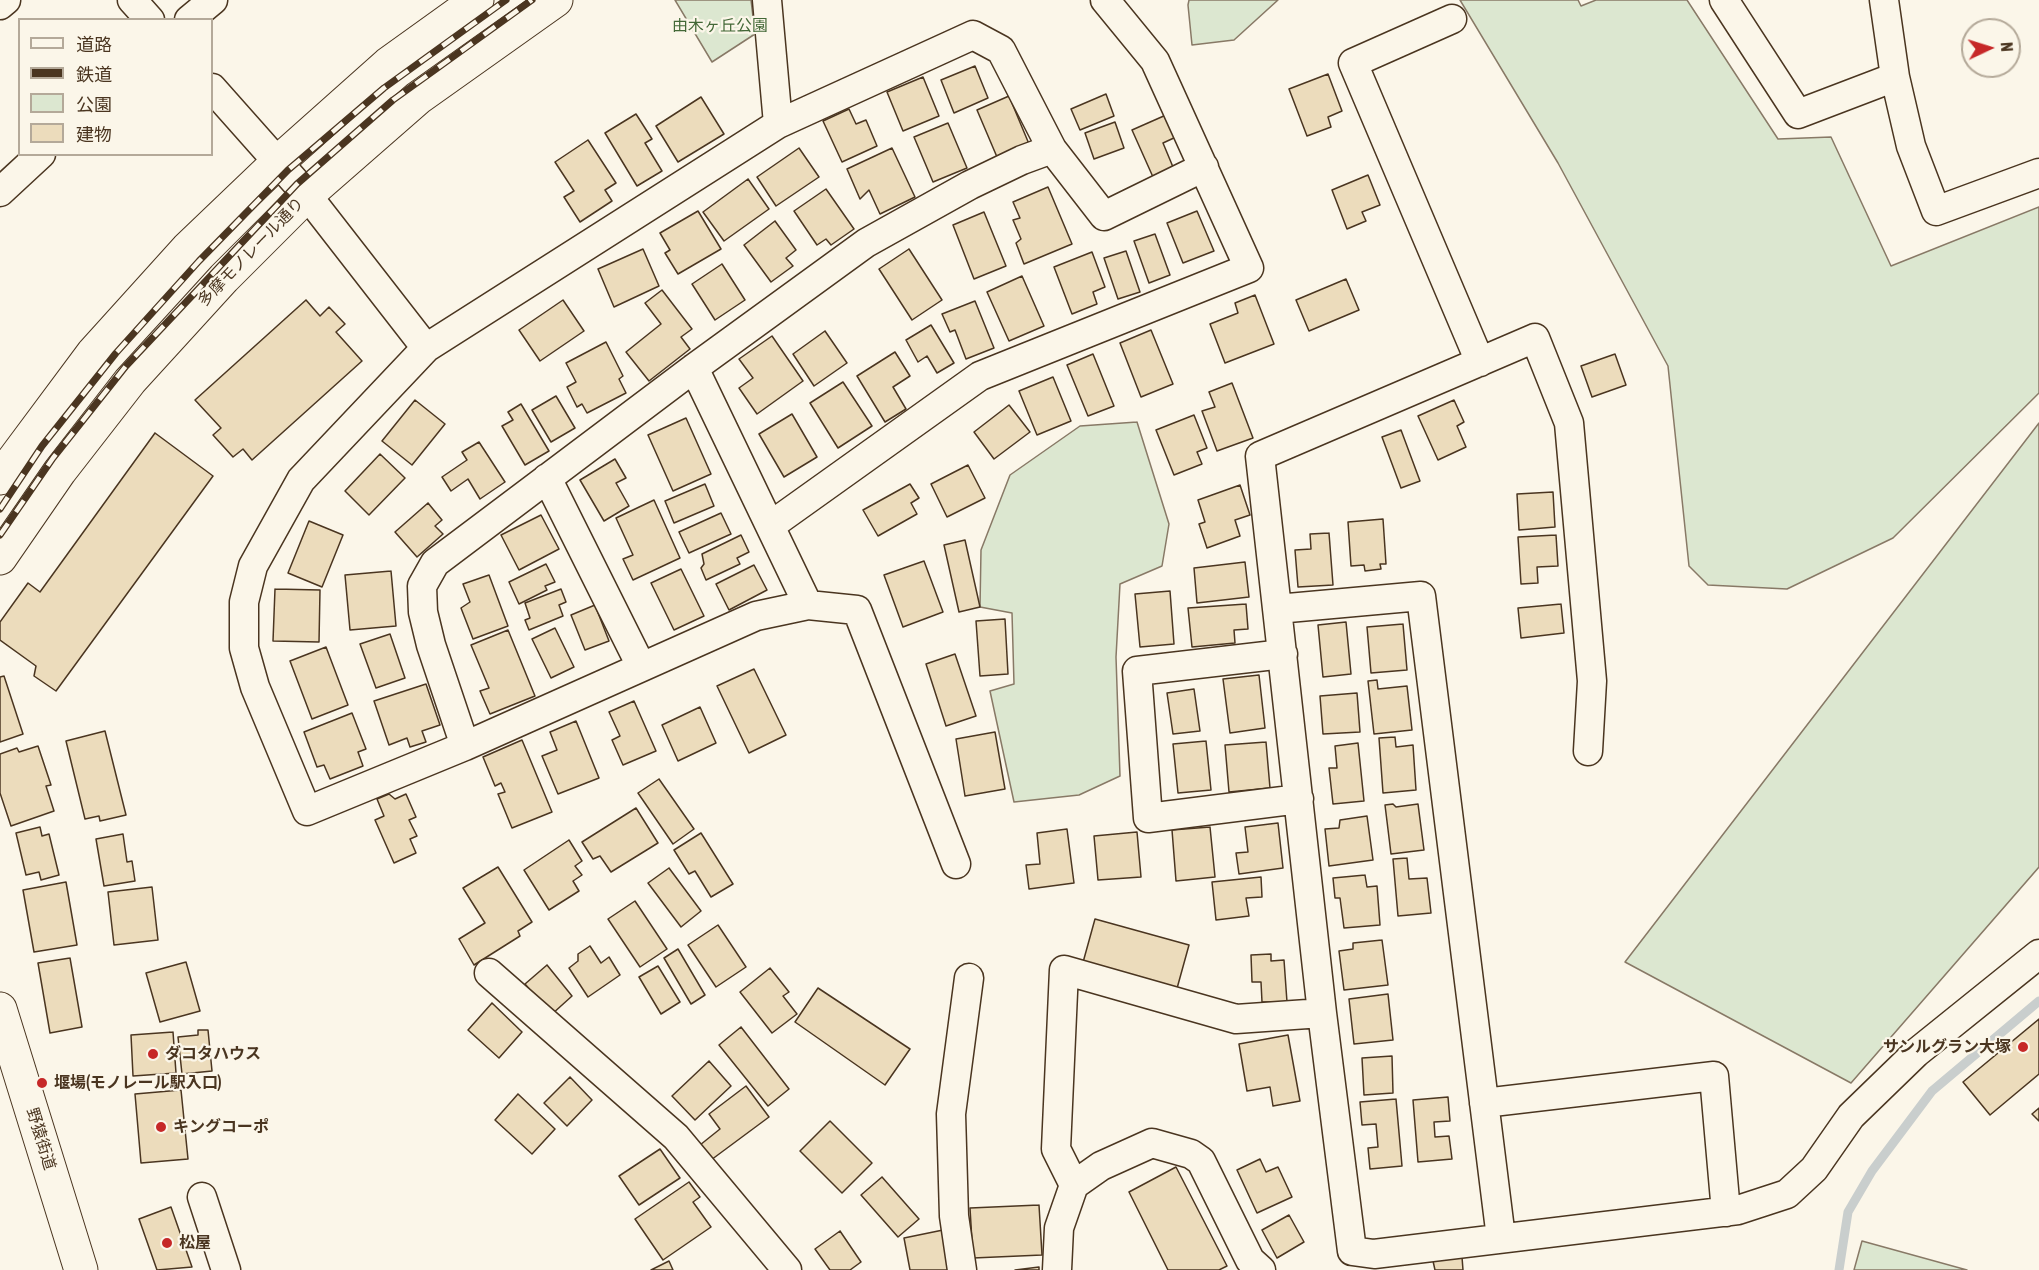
<!DOCTYPE html>
<html>
<head>
<meta charset="utf-8">
<style>
	body { margin:0 }
	#map { position:relative; width:2039px; height:1270px; overflow:hidden; background:#fbf6e9; font-family:"Asap Condensed","Noto Sans JP",sans-serif }
	canvas { display:block }
	.legend { position:absolute; left:18px; top:18px; width:195px; height:138px; box-sizing:border-box; background:#fbf6e9; border:2px solid #b4a999; margin:0; padding:8px 10px; list-style:none; font-size:18px; color:#4a3520 }
	.legend li { display:flex; align-items:center; gap:12px; height:30px }
	.legend b { width:30px; border:2px solid #b4a999 }
	.north { position:absolute; left:1961px; top:18px; width:60px; height:60px; box-sizing:border-box; background:#fbf6e9; border:2px solid #b4a999; border-radius:50%; rotate:86deg; font-size:16px; font-weight:700; line-height:24px; text-align:center; color:#4a3520 }
	.north::after { content:''; display:block; margin:auto; width:21px; height:27px; background:#c62828; clip-path:polygon(50% 0,100% 100%,50% 72%,0 100%) }
</style>
</head>
<body>
<div id="map">
<canvas width="2039" height="1270"></canvas>
<ul class="legend">
<li><b style="height:8px;background:#fbf6e9"></b>道路</li>
<li><b style="height:8px;background:#4a3520"></b>鉄道</li>
<li><b style="height:16px;background:#dce7d0"></b>公園</li>
<li><b style="height:16px;background:#ecdcbc"></b>建物</li>
</ul>
<div class="north">N</div>
</div>
<script>
const context = document.querySelector('canvas').getContext('2d');
context.lineJoin = 'round';
function fillPath(path, color) { context.fillStyle = color; context.fill(path, 'evenodd'); }
const poly = rows => new Path2D(rows.map(r => 'M' + r).join(''));
function trace(path, color, width, dash) { context.strokeStyle = color; context.lineWidth = width; context.lineCap = dash ? 'butt' : 'round'; context.setLineDash(dash || []); context.stroke(path); }
function label(font, color, halo, rows, align = 'center') {
  context.font = font + ' "Asap Condensed","Noto Sans JP",sans-serif'; context.lineWidth = 4.5; context.setLineDash([]); context.textBaseline = 'middle'; context.strokeStyle = halo; context.fillStyle = color; for (const [text, x, y, turn = 0] of rows) {
    context.save(); context.translate(x, y); context.rotate((+turn || 0) * Math.PI / 180); context.textAlign = isNaN(turn) ? turn : align; if (halo) context.strokeText(text, 0, 0); context.fillText(text, 0, 0); context.restore();
  }
}
const green = poly([
	[675,0,751,0,755,34,712,62,675,0],
	[1189,0,1278,0,1234,40,1192,45,1188,5,1189,0],
	[1460,0,1578,0,1581,6,1596,0,1687,0,1778,139,1831,137,1891,266,2039,207,2039,393,1893,538,1787,589,1708,585,1689,566,1668,366,1558,163,1460,0],
	[1137,422,1169,524,1162,566,1120,584,1116,657,1120,776,1079,795,1014,802,990,691,1014,684,1012,613,980,607,981,550,1010,475,1080,426,1137,422],
	[2039,423,2039,867,1851,1083,1625,962,2039,423],
	[1862,1241,1967,1270,1854,1270,1862,1241]
]);
fillPath(green, '#dce7d0');
trace(green, '#887966', 1.5);
trace(poly([
	[1839,1270,1848,1212,1872,1171,1932,1091,2039,1001]
]), '#c9cecd', 9);
const building = poly([
	[975,66,988,98,954,113,941,80,975,66],
	[1328,74,1342,111,1328,117,1331,127,1307,136,1289,89,1328,74],
	[923,77,939,116,903,131,887,92,923,77],
	[1106,94,1114,116,1080,130,1071,109,1106,94],
	[1009,96,1029,144,997,157,977,110,1009,96],
	[701,97,724,134,678,162,656,126,701,97],
	[849,109,856,124,866,120,877,146,842,162,823,121,849,109],
	[636,114,652,139,645,143,662,171,637,186,605,133,636,114],
	[1166,115,1176,137,1163,143,1173,167,1153,177,1132,130,1166,115],
	[1115,122,1124,148,1094,159,1085,133,1115,122],
	[948,123,967,168,933,182,914,137,948,123],
	[588,140,616,183,605,190,612,201,580,222,564,197,574,191,555,162,588,140],
	[799,148,819,177,776,206,757,177,799,148],
	[892,148,915,197,880,214,869,190,860,199,847,169,892,148],
	[1368,175,1380,205,1362,212,1366,221,1347,229,1332,190,1368,175],
	[748,179,769,209,724,241,703,212,748,179],
	[1048,187,1072,244,1024,264,1016,243,1021,239,1013,220,1020,218,1013,202,1048,187],
	[826,189,854,229,831,245,826,239,817,245,794,211,826,189],
	[698,211,721,249,678,274,665,253,670,250,660,233,698,211],
	[1197,211,1214,251,1183,263,1167,223,1197,211],
	[984,212,1006,266,974,279,953,225,984,212],
	[775,221,796,250,786,258,793,266,771,282,744,245,775,221],
	[1155,234,1170,275,1149,283,1134,241,1155,234],
	[643,249,659,286,614,307,598,269,643,249],
	[909,249,942,300,912,320,879,269,909,249],
	[1126,251,1140,292,1118,299,1104,258,1126,251],
	[1092,252,1105,287,1093,292,1097,304,1072,314,1054,267,1092,252],
	[722,264,745,300,715,320,692,284,722,264],
	[1022,276,1044,326,1009,341,987,292,1022,276],
	[1346,279,1359,310,1309,331,1296,300,1346,279],
	[662,290,692,329,681,337,690,349,649,381,626,352,661,324,645,303,662,290],
	[1255,295,1274,344,1225,363,1210,324,1238,313,1235,303,1255,295],
	[306,300,320,316,329,307,345,324,336,332,362,361,252,460,243,449,233,457,213,435,221,428,195,400,306,300],
	[563,300,584,331,540,361,519,330,563,300],
	[975,301,994,348,966,359,955,330,950,332,942,314,975,301],
	[931,325,954,363,937,373,927,356,918,362,906,340,931,325],
	[1151,330,1173,384,1141,397,1120,343,1151,330],
	[825,331,847,363,814,386,793,354,825,331],
	[772,336,803,381,757,414,739,388,753,378,739,359,772,336],
	[606,342,623,376,619,379,626,393,587,413,582,404,577,407,567,387,576,382,566,363,606,342],
	[895,352,910,376,893,387,906,409,885,422,857,376,895,352],
	[1093,354,1114,406,1088,416,1067,365,1093,354],
	[1615,354,1626,385,1592,397,1581,366,1615,354],
	[1053,377,1071,421,1037,435,1019,391,1053,377],
	[843,382,872,426,838,448,810,403,843,382],
	[1232,383,1253,438,1217,451,1202,411,1215,407,1209,392,1232,383],
	[556,396,575,428,551,442,532,410,556,396],
	[415,400,445,424,412,465,382,441,415,400],
	[1454,400,1464,422,1457,426,1466,447,1438,460,1418,416,1454,400],
	[521,404,549,451,525,465,502,426,513,420,508,412,521,404],
	[1009,405,1030,432,994,459,974,432,1009,405],
	[792,414,817,457,784,477,759,434,792,414],
	[1194,415,1207,448,1197,452,1202,464,1174,475,1156,430,1194,415],
	[686,418,711,474,673,491,648,435,686,418],
	[1401,430,1420,481,1401,488,1382,437,1401,430],
	[155,433,213,476,56,691,34,676,36,666,0,640,0,622,28,583,40,592,155,433],
	[479,442,505,482,480,499,468,479,451,491,442,477,467,460,462,452,479,442],
	[380,454,405,478,369,515,345,491,380,454],
	[615,459,626,478,616,483,629,506,604,521,580,480,615,459],
	[968,465,985,498,947,517,931,484,968,465],
	[705,484,714,506,674,523,665,501,705,484],
	[910,484,919,498,911,503,917,514,878,536,863,510,910,484],
	[1240,485,1250,515,1235,520,1240,536,1207,548,1199,524,1205,522,1198,500,1240,485],
	[1553,492,1555,527,1519,530,1517,494,1553,492],
	[654,500,680,558,633,580,623,559,633,555,616,518,654,500],
	[428,503,442,520,435,526,443,534,417,557,395,532,428,503],
	[721,513,731,534,689,553,679,532,721,513],
	[541,515,559,549,519,570,501,535,541,515],
	[1383,519,1386,564,1380,564,1381,569,1365,571,1364,565,1351,566,1348,522,1383,519],
	[309,521,343,535,322,587,288,573,309,521],
	[1329,533,1333,585,1298,587,1295,550,1311,549,1310,534,1329,533],
	[741,535,749,552,737,558,740,564,706,580,701,568,704,564,702,554,741,535],
	[1556,535,1558,566,1537,567,1538,583,1521,584,1518,537,1556,535],
	[965,540,980,607,959,612,944,545,965,540],
	[924,561,943,612,903,627,884,575,924,561],
	[1245,562,1249,597,1197,603,1194,568,1245,562],
	[546,564,555,582,545,586,547,590,519,604,509,582,546,564],
	[754,565,767,590,729,610,716,584,754,565],
	[681,569,704,616,674,630,651,583,681,569],
	[391,571,396,626,350,630,345,575,391,571],
	[489,575,508,626,473,639,461,608,470,602,463,584,489,575],
	[275,589,320,590,319,642,273,641,275,589],
	[561,589,566,602,559,605,563,616,529,630,525,620,530,618,525,603,561,589],
	[1170,591,1174,644,1140,647,1135,594,1170,591],
	[1246,604,1248,629,1234,630,1235,643,1192,647,1188,608,1246,604],
	[1561,604,1564,633,1521,638,1518,608,1561,604],
	[595,605,609,641,585,650,571,615,595,605],
	[1005,619,1008,674,980,676,976,621,1005,619],
	[1346,622,1351,674,1323,677,1318,625,1346,622],
	[1403,624,1407,670,1371,673,1367,627,1403,624],
	[555,628,574,667,551,678,532,639,555,628],
	[508,630,535,696,490,714,480,691,489,688,471,645,508,630],
	[390,634,405,678,376,688,360,644,390,634],
	[326,647,348,705,312,719,290,661,326,647],
	[955,654,976,716,946,726,926,664,955,654],
	[754,669,786,735,749,753,717,686,754,669],
	[1259,675,1265,728,1230,733,1223,679,1259,675],
	[4,676,23,734,0,742,0,677,4,676],
	[1377,680,1378,689,1407,686,1412,730,1374,734,1368,681,1377,680],
	[426,684,440,725,422,731,426,742,410,747,407,738,389,745,374,701,426,684],
	[1194,689,1200,731,1173,734,1167,693,1194,689],
	[1357,693,1360,732,1323,734,1320,696,1357,693],
	[634,701,656,751,623,765,612,740,620,736,609,712,634,701],
	[700,707,716,743,678,761,662,725,700,707],
	[352,713,366,749,358,752,363,766,330,779,324,765,317,767,304,732,352,713],
	[576,721,599,778,558,794,542,756,557,750,550,732,576,721],
	[105,731,126,815,100,821,99,816,85,819,66,741,105,731],
	[995,732,1005,789,965,796,956,739,995,732],
	[1395,737,1396,747,1413,745,1416,790,1383,793,1379,738,1395,737],
	[522,740,552,812,512,828,498,794,505,792,501,783,495,786,483,757,522,740],
	[1206,741,1211,790,1178,793,1173,744,1206,741],
	[1266,742,1270,788,1229,792,1225,745,1266,742],
	[1358,743,1364,801,1333,804,1329,768,1337,768,1335,746,1358,743],
	[38,746,51,785,46,786,54,811,11,826,0,793,0,754,17,748,19,752,38,746],
	[659,779,694,829,673,844,638,793,659,779],
	[389,794,395,799,406,794,416,817,409,820,417,836,410,839,416,853,394,863,375,820,384,816,377,799,389,794],
	[1393,804,1396,807,1418,804,1424,850,1391,854,1385,805,1393,804],
	[636,808,658,843,611,872,600,856,593,859,582,842,636,808],
	[1367,816,1373,860,1329,866,1325,829,1339,828,1340,820,1367,816],
	[1278,823,1283,868,1239,874,1236,853,1248,852,1245,827,1278,823],
	[40,827,42,836,49,834,59,875,41,880,39,872,26,875,16,833,40,827],
	[1210,827,1215,877,1176,881,1172,830,1210,827],
	[1067,829,1074,883,1029,889,1026,865,1040,864,1037,833,1067,829],
	[1137,832,1141,877,1098,880,1094,836,1137,832],
	[701,833,733,884,711,897,695,871,689,874,674,850,701,833],
	[123,834,127,862,132,861,135,881,104,886,96,839,123,834],
	[569,840,582,861,575,866,582,875,573,881,579,891,549,910,524,870,569,840],
	[1407,858,1409,879,1427,878,1431,913,1398,916,1393,859,1407,858],
	[498,867,532,922,518,931,520,936,474,965,459,939,485,923,463,888,498,867],
	[669,868,701,911,681,927,648,883,669,868],
	[1365,875,1367,887,1377,886,1380,925,1344,928,1340,898,1335,898,1333,878,1365,875],
	[1261,877,1262,897,1246,898,1249,916,1216,920,1212,882,1261,877],
	[66,882,77,945,34,952,23,890,66,882],
	[152,887,158,940,114,945,108,892,152,887],
	[635,901,667,949,640,967,608,919,635,901],
	[1095,919,1189,945,1176,992,1082,966,1095,919],
	[718,925,746,967,716,987,688,945,718,925],
	[1382,940,1388,985,1344,990,1339,951,1353,949,1353,943,1382,940],
	[590,946,601,963,609,957,620,975,588,997,569,968,578,961,578,954,590,946],
	[678,949,705,995,691,1004,664,958,678,949],
	[1271,954,1271,961,1284,960,1287,1002,1262,1002,1261,982,1252,982,1251,955,1271,954],
	[70,958,82,1027,50,1033,38,963,70,958],
	[186,962,200,1011,160,1022,146,973,186,962],
	[547,965,572,996,551,1015,525,984,547,965],
	[658,966,680,1002,661,1014,639,977,658,966],
	[770,968,789,992,783,996,797,1014,772,1033,740,992,770,968],
	[818,988,910,1049,885,1085,795,1022,818,988],
	[1388,994,1393,1040,1354,1044,1349,999,1388,994],
	[492,1003,522,1032,499,1058,468,1030,492,1003],
	[2039,1019,2039,1074,1990,1115,1963,1082,2039,1019],
	[741,1027,789,1089,768,1106,719,1045,741,1027],
	[198,1030,208,1030,212,1071,182,1074,178,1037,198,1035,198,1030],
	[173,1032,176,1073,133,1076,131,1035,173,1032],
	[1288,1035,1300,1101,1273,1106,1270,1087,1247,1091,1239,1044,1288,1035],
	[1392,1056,1393,1093,1364,1095,1362,1058,1392,1056],
	[709,1061,731,1086,695,1120,672,1096,709,1061],
	[570,1077,592,1100,567,1126,544,1103,570,1077],
	[746,1086,769,1117,711,1160,700,1145,720,1129,709,1114,746,1086],
	[181,1090,188,1159,141,1163,135,1094,181,1090],
	[518,1094,555,1129,532,1154,495,1120,518,1094],
	[1448,1097,1450,1121,1434,1122,1435,1137,1449,1136,1452,1159,1418,1162,1413,1100,1448,1097],
	[1396,1099,1402,1166,1370,1169,1368,1148,1378,1147,1376,1124,1362,1125,1360,1102,1396,1099],
	[2039,1108,2039,1121,2032,1114,2039,1108],
	[830,1121,872,1163,842,1193,800,1151,830,1121],
	[660,1149,680,1178,639,1205,619,1176,660,1149],
	[1260,1159,1266,1172,1278,1167,1292,1197,1257,1213,1237,1170,1260,1159],
	[1176,1167,1227,1266,1219,1270,1168,1270,1129,1192,1176,1167],
	[882,1177,919,1219,898,1237,861,1195,882,1177],
	[689,1182,700,1197,693,1202,711,1227,663,1260,635,1219,689,1182],
	[1039,1205,1042,1255,973,1258,970,1208,1039,1205],
	[171,1207,192,1267,157,1270,139,1219,171,1207],
	[1289,1215,1304,1242,1277,1258,1262,1230,1289,1215],
	[943,1230,950,1270,910,1270,904,1238,943,1230],
	[840,1231,861,1262,850,1270,830,1270,815,1249,840,1231],
	[1462,1257,1463,1270,1435,1270,1433,1261,1462,1257],
	[669,1261,673,1270,651,1270,669,1261],
	[1039,1267,1039,1270,1015,1270,1039,1267]
]);
fillPath(building, '#ecdcbc');
trace(building, '#4a3520', 1.5);
const minor = poly([
	[132,0,150,20],
	[767,0,778,124],
	[1724,0,1798,114,1895,77],
	[1884,0,1895,77,1911,146,1936,211,2039,173],
	[0,5,6,0],
	[1452,19,1353,63,1480,362],
	[189,20,213,0],
	[212,88,307,195,426,348],
	[1052,149,1022,160,970,185,866,243,694,368,435,563,422,586,423,612,431,645,465,746,307,811,255,687,244,648,244,602,253,566,301,480,426,348,778,124,973,35,1001,50,1052,149,1104,216,1204,167],
	[0,192,41,154],
	[694,368,808,605],
	[547,478,641,666],
	[770,526,980,376,1249,268,1155,61,1105,0],
	[1277,609,1421,596,1501,1238],
	[1283,654,1137,671,1148,818,1299,799],
	[465,746,756,616,808,605,857,610,956,864],
	[1588,751,1592,681,1569,423,1535,338,1260,456,1322,1013,1352,1251,1374,1254,1738,1210,1787,1194,1814,1169,1851,1116,1916,1053,2039,954],
	[489,973,676,1137,787,1270],
	[1484,1103,1714,1076,1726,1212],
	[1074,1185,1056,1149,1064,970,1236,1019,1322,1013],
	[202,1197,226,1270],
	[962,1270,954,1216,951,1114,969,978],
	[1057,1270,1059,1228,1074,1185,1101,1166,1152,1143,1191,1154,1201,1161,1250,1260,1261,1270]
]);
const secondary = poly([
	[0,478,93,353,187,249,278,162,388,64,477,0],
	[0,558,60,471,130,381,224,278,307,195,418,98,556,0]
]);
const primary = poly([
	[0,1009,81,1270]
]);
trace(minor, '#4a3520', 31);
trace(secondary, '#4a3520', 35);
trace(primary, '#4a3520', 35);
trace(minor, '#fbf6e9', 28);
trace(secondary, '#fbf6e9', 33);
trace(primary, '#fbf6e9', 33);
const rail = poly([
	[0,509,42,446,116,353,199,261,288,170,384,88,506,0],
	[0,535,53,458,126,366,297,184,393,100,532,0]
]);
trace(rail, '#4a3520', 7);
trace(rail, '#fbf6e9', 4.5, [14]);
for (const [x, y, r, color] of [
	[2023,1047,6,"#c62828"],
	[153,1054,6,"#c62828"],
	[42,1083,6,"#c62828"],
	[161,1127,6,"#c62828"],
	[167,1243,6,"#c62828"]
]) { const dot = new Path2D(); dot.arc(x, y, r, 0, 2 * Math.PI); context.fillStyle = color; context.fill(dot); trace(dot, '#fbf6e9', 2); }
label('16px', '#436837', '#fbf6e9', [
	["由木ヶ丘公園",720,26]
]);
label('16px', '#4a3520', '#fbf6e9', [
	["多摩モノレール通り",251,252,-46],
	["野猿街道",41,1139,73]
]);
label('bold 16px', '#4a3520', '#fbf6e9', [
	["サンルグラン大塚",2011,1047,"right"],
	["ダコタハウス",165,1054],
	["堰場(モノレール駅入口)",54,1083],
	["キングコーポ",173,1127],
	["松屋",179,1243]
], 'left');
</script>
</body>
</html>
